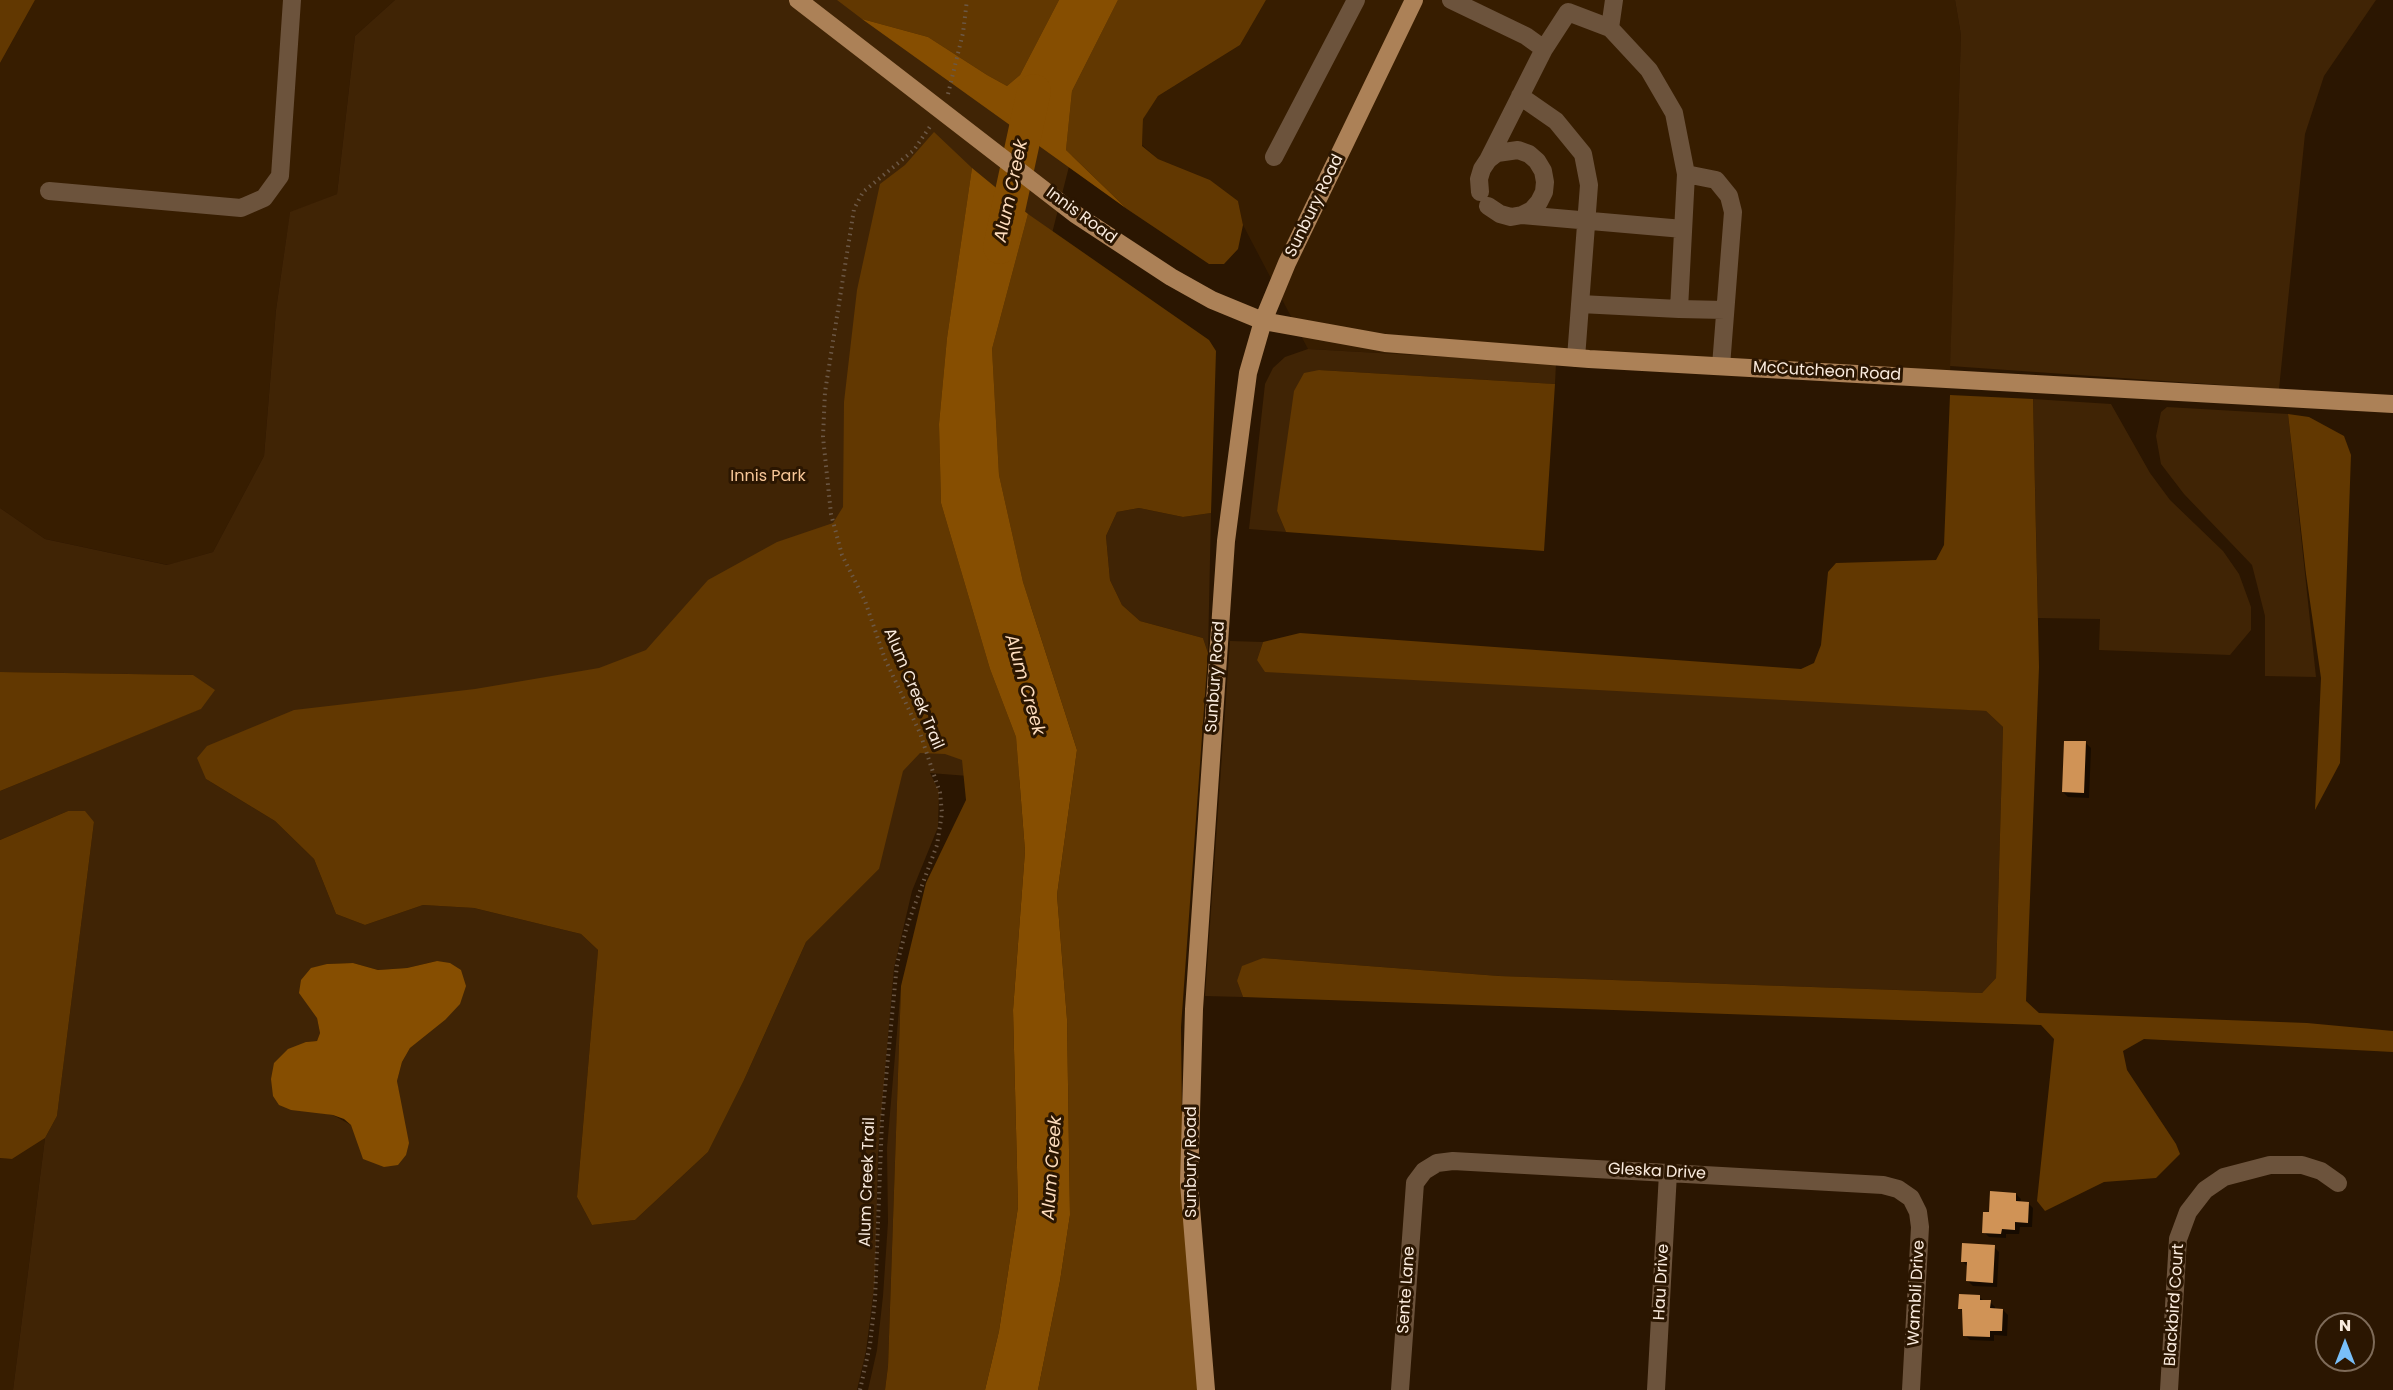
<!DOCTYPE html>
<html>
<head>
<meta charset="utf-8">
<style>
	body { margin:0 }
	#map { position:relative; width:2393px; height:1390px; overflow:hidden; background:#2b1601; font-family:Poppins,sans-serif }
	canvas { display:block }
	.north { position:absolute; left:2315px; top:1312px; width:60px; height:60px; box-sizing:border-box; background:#2b1601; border:2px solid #7e6b59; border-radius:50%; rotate:0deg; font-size:16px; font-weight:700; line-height:24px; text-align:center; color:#faebde }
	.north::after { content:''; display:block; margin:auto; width:21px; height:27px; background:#79bff8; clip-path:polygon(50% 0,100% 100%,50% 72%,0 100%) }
</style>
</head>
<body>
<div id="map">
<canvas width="2393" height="1390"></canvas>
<div class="north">N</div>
</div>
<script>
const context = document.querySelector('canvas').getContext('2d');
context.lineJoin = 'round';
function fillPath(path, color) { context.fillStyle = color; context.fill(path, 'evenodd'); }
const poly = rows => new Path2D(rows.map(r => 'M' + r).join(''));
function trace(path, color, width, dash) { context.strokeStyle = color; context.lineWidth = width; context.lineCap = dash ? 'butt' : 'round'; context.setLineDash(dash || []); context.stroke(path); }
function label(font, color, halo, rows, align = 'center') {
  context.font = font + ' Poppins,sans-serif'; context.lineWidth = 6; context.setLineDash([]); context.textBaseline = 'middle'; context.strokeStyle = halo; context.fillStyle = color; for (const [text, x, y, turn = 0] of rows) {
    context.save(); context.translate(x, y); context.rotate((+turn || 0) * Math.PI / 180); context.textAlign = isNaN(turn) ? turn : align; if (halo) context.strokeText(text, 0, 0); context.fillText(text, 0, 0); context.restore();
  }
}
fillPath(poly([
	[35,0,395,0,355,36,337,194,290,213,276,310,264,456,213,552,168,565,45,539,0,508,0,63],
	[1266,0,1955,0,1961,35,1950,377,1556,363,1308,349,1243,225,1238,201,1210,180,1158,159,1142,145,1143,118,1158,96,1240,45],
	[45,1138,13,1390,0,1390,0,1158,12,1159]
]), '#371d00');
fillPath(poly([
	[395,0,1129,0,1094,68,1028,328,1032,781,930,773,939,791,938,827,912,891,894,968,878,1153,875,1281,866,1351,857,1390,13,1390,45,1138,57,1116,94,822,68,811,0,840,0,791,200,709,193,675,0,672,0,508,45,539,167,565,213,552,264,456,276,310,290,212,337,194,355,36],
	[206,779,879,869,806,942,744,1080,708,1152,635,1220,592,1225,577,1197,598,950,581,934,474,908,423,905,365,925,336,914,314,859,275,821],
	[437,961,445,1020,410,1048,402,1062,397,1081,400,1102,351,1125,333,1115,316,1112,306,1042,317,1041,320,1033,317,1018,327,964,353,963,378,970,407,968],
	[1955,0,2376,0,2324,76,2305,134,2279,389,1950,366,1961,35],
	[1308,349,1556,363,1555,384,1319,370,1277,511,1286,532,1249,529,1265,384,1273,368,1285,357],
	[2033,399,2111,404,2150,473,2170,500,2223,551,2239,574,2251,607,2251,630,2230,655,2099,650,2100,619,2038,618],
	[2167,407,2288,414,2316,677,2265,676,2265,616,2252,565,2184,494,2161,464,2156,436,2161,412],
	[1139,508,1183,517,1211,513,1208,653,1203,638,1140,621,1122,605,1110,580,1106,536,1117,512],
	[1230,641,1263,642,1257,660,1986,711,2003,727,1996,978,1982,993,1499,976,1263,958,1237,981,1243,997,1205,996],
	[901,986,888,1366,885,1390,868,1390,877,1350,883,1296,888,1222,887,1148]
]), '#402405');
fillPath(poly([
	[0,0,35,0,0,63],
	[837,0,1059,0,1020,75,1007,86,987,75,928,37,862,19],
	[1118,0,1266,0,1240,45,1158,96,1143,119,1142,146,1158,159,1210,180,1238,201,1243,225,1238,249,1224,264,1209,264,1127,209,1066,150,1072,91],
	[934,132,972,168,947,338,939,424,941,503,990,669,1016,737,1025,851,1013,1010,1018,1207,999,1331,985,1390,885,1390,888,1366,901,986,926,883,966,800,962,760,945,754,920,753,903,771,879,869,806,942,744,1080,708,1152,635,1220,592,1225,577,1197,598,950,581,934,474,908,423,905,365,925,336,914,314,859,275,821,206,779,197,758,207,746,294,710,475,689,599,668,646,650,708,580,777,542,833,523,843,507,844,402,857,290,880,184,905,165],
	[1028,214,1209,340,1216,351,1211,513,1183,517,1139,508,1117,512,1106,536,1110,580,1122,605,1140,621,1203,638,1208,653,1181,1027,1183,1210,1203,1390,1038,1390,1060,1281,1070,1215,1067,1019,1057,895,1077,750,1023,582,999,475,992,349],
	[1319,370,1555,384,1544,551,1286,532,1277,511,1294,391,1304,373],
	[1950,395,2033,399,2039,667,2026,1001,2039,1013,2307,1023,2393,1031,2393,1052,2144,1039,2123,1051,2127,1070,2176,1144,2180,1154,2156,1178,2104,1182,2045,1211,2037,1201,2054,1039,2041,1025,1243,997,1237,981,1242,966,1263,958,1499,976,1982,993,1996,978,2003,727,1986,711,1265,672,1257,660,1263,642,1300,633,1801,669,1814,663,1821,645,1828,572,1836,563,1936,560,1944,545],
	[2288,414,2309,417,2344,436,2351,455,2340,763,2315,810,2321,678,2306,574],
	[0,672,193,675,215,690,201,709,0,791],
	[68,811,85,811,94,822,57,1116,45,1138,12,1159,0,1158,0,840]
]), '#623801');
fillPath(poly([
	[1059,0,1118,0,1072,91,1066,150,1127,209,862,19,928,37,987,75,1007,86,1020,75],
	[972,168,1028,214,992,349,999,475,1023,582,1077,750,1057,895,1067,1019,1070,1215,1060,1281,1038,1390,985,1390,999,1331,1018,1207,1013,1010,1025,851,1016,737,990,669,941,503,939,424,947,338],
	[437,961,450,963,461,970,466,986,460,1004,445,1020,410,1048,402,1062,397,1081,409,1143,406,1155,398,1165,384,1167,363,1159,351,1125,344,1119,333,1115,291,1110,279,1105,273,1096,271,1079,274,1063,288,1049,306,1042,317,1041,320,1033,317,1018,299,993,301,980,311,968,327,964,353,963,378,970,407,968]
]), '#864e01');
fillPath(poly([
	[2086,743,2091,748,2089,798,2068,797,2063,792],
	[2016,1194,2021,1199,2020,1202,2028,1203,2033,1208,2032,1227,2020,1227,2019,1234,2006,1234,2006,1238,1989,1237,1984,1232,1991,1214],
	[1994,1247,1999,1252,1997,1287,1973,1286,1968,1281,1967,1266,1962,1261],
	[1979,1297,1984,1301,1990,1302,1995,1307,1995,1310,2003,1310,2008,1315,2007,1336,1994,1335,1994,1341,1970,1340,1965,1335,1964,1312,1960,1308]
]), '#0007');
trace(poly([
	[1000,247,1034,91]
]), '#864e01', 34);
fillPath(poly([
	[2064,741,2086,741,2084,793,2062,792],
	[1990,1191,2016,1193,2016,1201,2029,1202,2028,1223,2015,1222,2015,1230,2002,1229,2001,1234,1982,1233,1983,1212,1989,1212],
	[1962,1243,1995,1245,1993,1283,1966,1281,1967,1262,1961,1262],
	[1959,1294,1980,1295,1980,1300,1991,1300,1990,1308,2003,1309,2002,1331,1990,1331,1990,1337,1963,1336,1962,1309,1958,1309]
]), '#d09356');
trace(poly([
	[948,94,963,33,967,0],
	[860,1390,870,1345,875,1300,882,1120,897,964,907,926,937,845,942,813,940,793,920,733,885,659,865,601,842,555,831,514,823,437,825,392,854,209,863,192,914,150,931,125]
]), '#6c5846', 4, [1.5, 4.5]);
trace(poly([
	[1451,0,1526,36,1544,49],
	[1610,28,1614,0],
	[1520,96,1556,121,1583,154,1589,185,1576,358],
	[1274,157,1356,0],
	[1488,160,1544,49,1568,12,1610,28,1649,70,1674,113,1686,174,1679,309,1580,304],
	[1686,174,1716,180,1729,196,1733,212,1721,366],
	[49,191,241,208,264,198,280,176,292,0],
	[1480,192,1479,179,1482,169,1488,160,1497,153,1518,150,1529,154,1537,161,1543,171,1545,182,1544,192,1539,202,1532,210,1522,215,1511,217,1500,214,1488,206],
	[1522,215,1683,229],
	[1679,309,1725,310],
	[1400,1390,1415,1183,1424,1171,1437,1163,1453,1161,1883,1185,1898,1189,1911,1198,1918,1212,1920,1227,1911,1390],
	[1656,1390,1668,1173],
	[2169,1390,2178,1239,2188,1212,2205,1190,2224,1177,2270,1165,2302,1165,2321,1171,2338,1183]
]), '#6c533c', 18);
trace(poly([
	[798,0,1075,214,1171,277,1212,300,1263,321,1385,343,1589,359,2393,404],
	[1206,1390,1189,1183,1194,1009,1226,541,1248,373,1263,321,1287,263,1414,0]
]), '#ac8157', 18);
label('16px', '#faebde', '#2b1601', [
	["Sunbury Road",1315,206,-64],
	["Innis Road",1081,216,36],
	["McCutcheon Road",1827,372,3],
	["Sunbury Road",1216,677,-86],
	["Alum Creek Trail",913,689,67],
	["Sunbury Road",1192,1162,-90],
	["Gleska Drive",1657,1172,3],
	["Alum Creek Trail",868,1182,-88],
	["Hau Drive",1662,1282,-87],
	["Sente Lane",1407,1290,-86],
	["Wambli Drive",1917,1293,-87],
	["Blackbird Court",2175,1305,-86]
]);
label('16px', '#f8c798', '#2b1601', [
	["Innis Park",768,477]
]);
label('italic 18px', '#fddcbd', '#2b1601', [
	["Alum Creek",1012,191,-78],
	["Alum Creek",1024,685,74],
	["Alum Creek",1053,1168,-86]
]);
</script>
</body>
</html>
